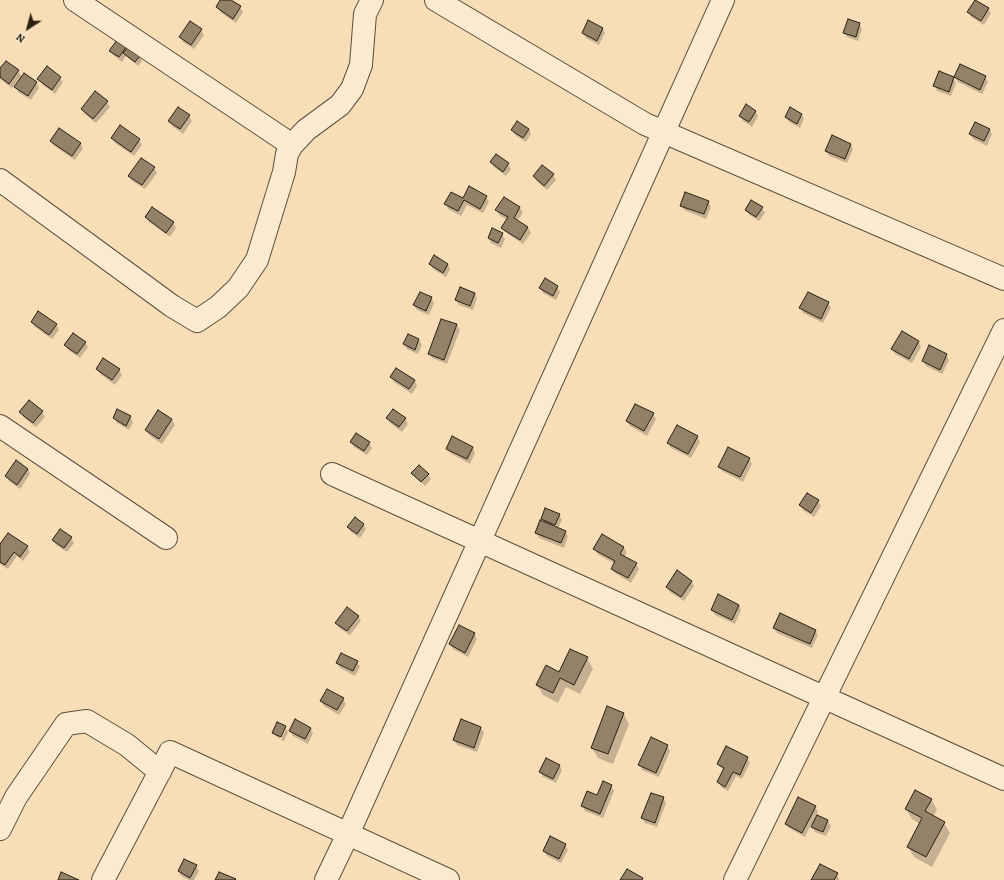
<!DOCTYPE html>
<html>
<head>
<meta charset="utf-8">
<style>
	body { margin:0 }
	#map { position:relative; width:1004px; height:880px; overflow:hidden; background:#f7deb7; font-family:Alegreya,serif }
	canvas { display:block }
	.north { position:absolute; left:8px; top:8px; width:40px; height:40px; -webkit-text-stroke:3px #faead0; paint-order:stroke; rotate:216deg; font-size:11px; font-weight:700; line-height:16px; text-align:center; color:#291f13 }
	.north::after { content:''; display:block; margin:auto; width:14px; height:18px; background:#291f13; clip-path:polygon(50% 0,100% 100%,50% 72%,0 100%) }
</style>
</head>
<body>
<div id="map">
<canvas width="1004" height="880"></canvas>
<div class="north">N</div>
</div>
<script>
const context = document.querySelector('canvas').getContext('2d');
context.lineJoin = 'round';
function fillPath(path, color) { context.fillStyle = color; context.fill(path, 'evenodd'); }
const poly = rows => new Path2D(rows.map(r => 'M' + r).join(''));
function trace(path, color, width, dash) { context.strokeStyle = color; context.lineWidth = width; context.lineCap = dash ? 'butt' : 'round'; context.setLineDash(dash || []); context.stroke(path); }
fillPath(poly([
	[221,0,229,0,240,7,243,12,236,23,220,12,217,7],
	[976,0,988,9,991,13,984,25,971,17,968,12],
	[859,24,862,29,858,41,847,37,844,33],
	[602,28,605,33,599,45,586,38,583,33],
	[201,30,204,35,194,49,183,42,181,37],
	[118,41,139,56,142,61,138,66,126,56,122,62,113,55,111,51],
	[0,70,18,71,22,77,36,83,39,88,31,100,18,92,16,87,20,80,19,79,12,88,0,79],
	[955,77,985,77,988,82,982,94,958,82],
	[60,78,63,82,55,94,42,84,39,79],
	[953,78,956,83,951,96,937,91,935,86],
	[107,102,110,107,96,123,85,114,82,110],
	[755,111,758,116,752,127,743,121,740,116],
	[801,114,804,119,800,128,789,122,786,117],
	[189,116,192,121,183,134,172,126,169,122],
	[120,126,139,140,142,145,134,156,115,143,112,138],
	[529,129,531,134,526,142,515,135,512,130],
	[989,129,992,134,987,146,973,139,970,134],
	[51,141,80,143,83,148,75,160,54,146],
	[850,144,853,149,847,163,829,156,826,151],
	[491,162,508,164,511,169,506,176,494,167],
	[154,168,157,173,145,189,132,181,129,176],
	[553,175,556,180,547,190,537,181,534,176],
	[486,197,489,202,483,213,467,205,461,216,448,209,446,204],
	[505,198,520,208,523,213,517,221,528,228,531,233,523,244,505,232,502,228,507,220,499,215,497,210],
	[751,201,762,208,765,213,759,221,749,215,746,210],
	[708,202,711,207,706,219,684,210,682,206],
	[146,217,173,223,176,228,170,237,149,222],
	[492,229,502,234,505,239,501,248,491,243,489,238],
	[430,264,448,265,450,269,446,277,433,269],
	[557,287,560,292,556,300,543,293,540,288],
	[475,293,477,298,473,310,459,305,456,300],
	[431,298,434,303,429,315,417,310,414,305],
	[828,303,831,308,823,323,803,313,801,308],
	[39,312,57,325,59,330,52,339,35,327,32,322],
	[442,320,457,325,460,330,447,364,432,358,429,353],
	[902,332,919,342,921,347,912,363,895,354,892,349],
	[408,335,419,340,422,345,418,354,407,349,404,344],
	[85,342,88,347,80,358,68,350,66,345],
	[946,355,949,360,942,374,926,366,923,361],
	[97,369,119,370,122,375,115,385,100,374],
	[396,369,415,381,417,386,412,394,394,382,391,377],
	[158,411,172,420,175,425,162,444,149,435,146,430],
	[21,412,42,412,45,417,36,427,23,417],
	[653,414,656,419,647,436,630,426,627,421],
	[130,417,133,422,129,430,117,423,114,418],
	[388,418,405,419,408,424,402,432,390,423],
	[697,437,700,442,691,458,671,448,668,443],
	[452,438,473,448,475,453,470,464,450,453,447,448],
	[351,442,369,443,372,448,367,455,354,447],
	[749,459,752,464,743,482,722,471,719,466],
	[28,469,30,474,20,489,9,481,6,476],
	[412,473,428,475,431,479,425,486],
	[807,494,818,501,821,506,814,517,803,510,800,505],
	[559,515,562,520,558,528,565,531,568,536,564,548,539,538,536,533,544,523,542,518],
	[363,524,366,529,360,538,351,532,348,527],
	[602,535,624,548,627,553,624,557,636,564,639,569,631,583,615,573,612,569,615,564,597,554,595,549],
	[71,538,74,543,67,552,56,545,53,540],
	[0,546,27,547,30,552,23,561,17,556,8,569,0,564],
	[691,581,694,586,684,601,670,592,667,587],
	[739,605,741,610,735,624,715,615,712,610],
	[358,616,361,621,350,635,339,628,336,623],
	[774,628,815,630,818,635,812,648,777,633],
	[474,634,477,639,468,657,453,649,450,644],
	[587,658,593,669,580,694,566,687,558,703,543,695,537,685],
	[357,662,360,667,355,676,340,668,337,663],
	[343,699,346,704,339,715,324,706,321,701],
	[623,713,629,724,613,764,598,758,592,748],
	[461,721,481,728,484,733,477,752,457,745,454,740],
	[285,727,288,732,284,741,281,740,286,729,283,729,279,739,273,733],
	[310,728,313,733,308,744,293,736,290,731],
	[667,746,670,751,659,777,642,770,640,765],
	[747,758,750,763,742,779,736,776,728,791,721,787,718,782,724,771,718,764],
	[559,765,562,770,556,783,543,777,540,772],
	[611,786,614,791,603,818,585,811,582,806],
	[663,798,666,803,657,827,645,823,642,818],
	[931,799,937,810,933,817,944,823,950,833,932,867,914,857,908,847,920,824,912,819,906,809],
	[815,807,818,812,816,815,828,821,831,826,826,836,815,832,811,825,805,837,789,828,786,824],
	[565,845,568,850,561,863,547,856,544,851],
	[185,860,196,866,199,871,194,880,189,880,181,876,179,871],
	[837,874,839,880,812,880]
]), '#0003');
const building = poly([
	[220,0,231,0,241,6,233,19,216,7,220,0],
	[975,0,989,8,981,21,967,12,975,0],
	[848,19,860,23,856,37,843,33,848,19],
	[588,20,603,28,597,41,582,33,588,20],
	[190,21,202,29,191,45,179,37,190,21],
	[117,40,127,46,119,57,109,51,117,40],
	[128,47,140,56,135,62,123,53,128,47],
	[6,61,19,70,9,84,0,77,0,68,6,61],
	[960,64,986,76,980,90,954,77,960,64],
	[47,66,61,77,52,90,37,79,47,66],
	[939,71,954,77,949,92,933,86,939,71],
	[24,73,37,82,28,96,14,87,24,73],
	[95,91,108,101,93,119,81,109,95,91],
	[746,104,756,111,749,122,739,116,746,104],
	[178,107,190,115,180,129,168,121,178,107],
	[790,107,802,114,797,124,785,117,790,107],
	[517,121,529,129,523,138,511,130,517,121],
	[975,122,990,129,984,141,969,134,975,122],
	[120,125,140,139,131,152,111,138,120,125],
	[59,128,81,143,72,156,50,141,59,128],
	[832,135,851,144,845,159,825,151,832,135],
	[496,154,509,163,503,172,490,162,496,154],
	[141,158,155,167,142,185,128,176,141,158],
	[542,165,554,174,544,186,533,176,542,165],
	[469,186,487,196,480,209,464,200,458,211,444,204,451,192,463,198,469,186],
	[685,192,709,201,704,214,680,206,685,192],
	[504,197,520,207,514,218,528,227,520,240,501,228,508,217,495,210,504,197],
	[751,200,763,207,756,217,745,210,751,200],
	[152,207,174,222,166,233,145,217,152,207],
	[492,228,503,233,498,243,488,238,492,228],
	[434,255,448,264,443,273,429,264,434,255],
	[545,278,558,286,553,296,539,288,545,278],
	[460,287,475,293,470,306,455,300,460,287],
	[420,292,432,297,426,311,413,305,420,292],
	[808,292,829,302,821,319,799,308,808,292],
	[38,311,57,324,49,335,31,322,38,311],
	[441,319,457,324,444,360,428,354,441,319],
	[902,331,919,341,909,359,891,349,902,331],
	[73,333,86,342,77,354,64,345,73,333],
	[408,334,419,339,415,350,403,344,408,334],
	[929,345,947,354,940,370,922,361,929,345],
	[103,358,120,369,112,380,96,369,103,358],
	[396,368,415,380,409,389,390,377,396,368],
	[29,400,43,411,33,423,19,412,29,400],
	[635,404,654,413,644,431,626,421,635,404],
	[117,409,131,416,126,426,113,418,117,409],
	[393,409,406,418,399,427,386,418,393,409],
	[158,410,172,419,159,439,145,430,158,410],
	[677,425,698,436,688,454,667,443,677,425],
	[356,433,370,442,364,451,350,442,356,433],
	[452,436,473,447,467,459,446,449,452,436],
	[728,447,750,458,740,477,718,467,728,447],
	[16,460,28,469,17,485,5,476,16,460],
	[419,465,429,474,421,482,411,473,419,465],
	[807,493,819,500,811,513,799,505,807,493],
	[545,508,560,514,555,525,541,519,545,508],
	[355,517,364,524,357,534,347,527,355,517],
	[540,520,566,531,561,543,535,533,540,520],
	[60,529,72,537,64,548,52,540,60,529],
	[8,533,28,546,20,557,14,552,5,565,0,562,0,544,8,533],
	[602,534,624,547,620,554,637,563,628,578,611,569,615,561,593,549,602,534],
	[677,570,692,581,681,597,666,587,677,570],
	[718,594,739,605,732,620,711,610,718,594],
	[347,607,359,616,347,631,335,623,347,607],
	[780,613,816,630,810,644,773,628,780,613],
	[459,625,475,633,465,653,449,644,459,625],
	[570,649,588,657,574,685,560,678,553,693,536,685,546,665,559,672,570,649],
	[341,653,358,661,353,671,336,663,341,653],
	[327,689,344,698,337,710,320,701,327,689],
	[607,706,624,713,608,754,591,748,607,706],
	[295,719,311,728,305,739,289,731,295,719],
	[461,719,481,727,474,748,453,740,461,719],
	[277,722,286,726,281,737,272,733,277,722],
	[651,737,668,745,656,773,638,765,651,737],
	[726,746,748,757,740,775,733,772,725,787,717,782,724,768,717,764,726,746],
	[546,758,560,765,553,779,539,772,546,758],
	[603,781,612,785,600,814,581,806,587,791,597,795,603,781],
	[915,790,932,799,925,811,945,822,926,857,907,847,922,818,905,809,915,790],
	[651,793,664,797,655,823,641,818,651,793],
	[798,797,816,806,802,833,785,824,798,797],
	[817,815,828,820,823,832,811,827,817,815],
	[550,836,566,844,559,859,543,851,550,836],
	[184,859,197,865,190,878,178,871,184,859],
	[820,864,838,873,834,880,811,880,820,864],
	[627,869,643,878,642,880,620,880,627,869],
	[61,872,79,880,58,880,61,872],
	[219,872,236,879,235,880,215,880,219,872]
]);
fillPath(building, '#948268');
trace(building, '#291f13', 1);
const minor = poly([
	[75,0,292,145],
	[436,0,645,124,1004,279],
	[0,180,172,306,197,321,218,307,238,288,257,260,284,172,287,154,292,145,306,130,340,105,352,89,361,65,365,14,372,0],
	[0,426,166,538],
	[332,474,1004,779],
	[0,829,16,797,66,724,87,721,127,745,160,772],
	[103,880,170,752,448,880],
	[326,880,348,834,723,0],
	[735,880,1004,330]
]);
trace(minor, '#5c4f3c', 24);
trace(minor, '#faead0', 22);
</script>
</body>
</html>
